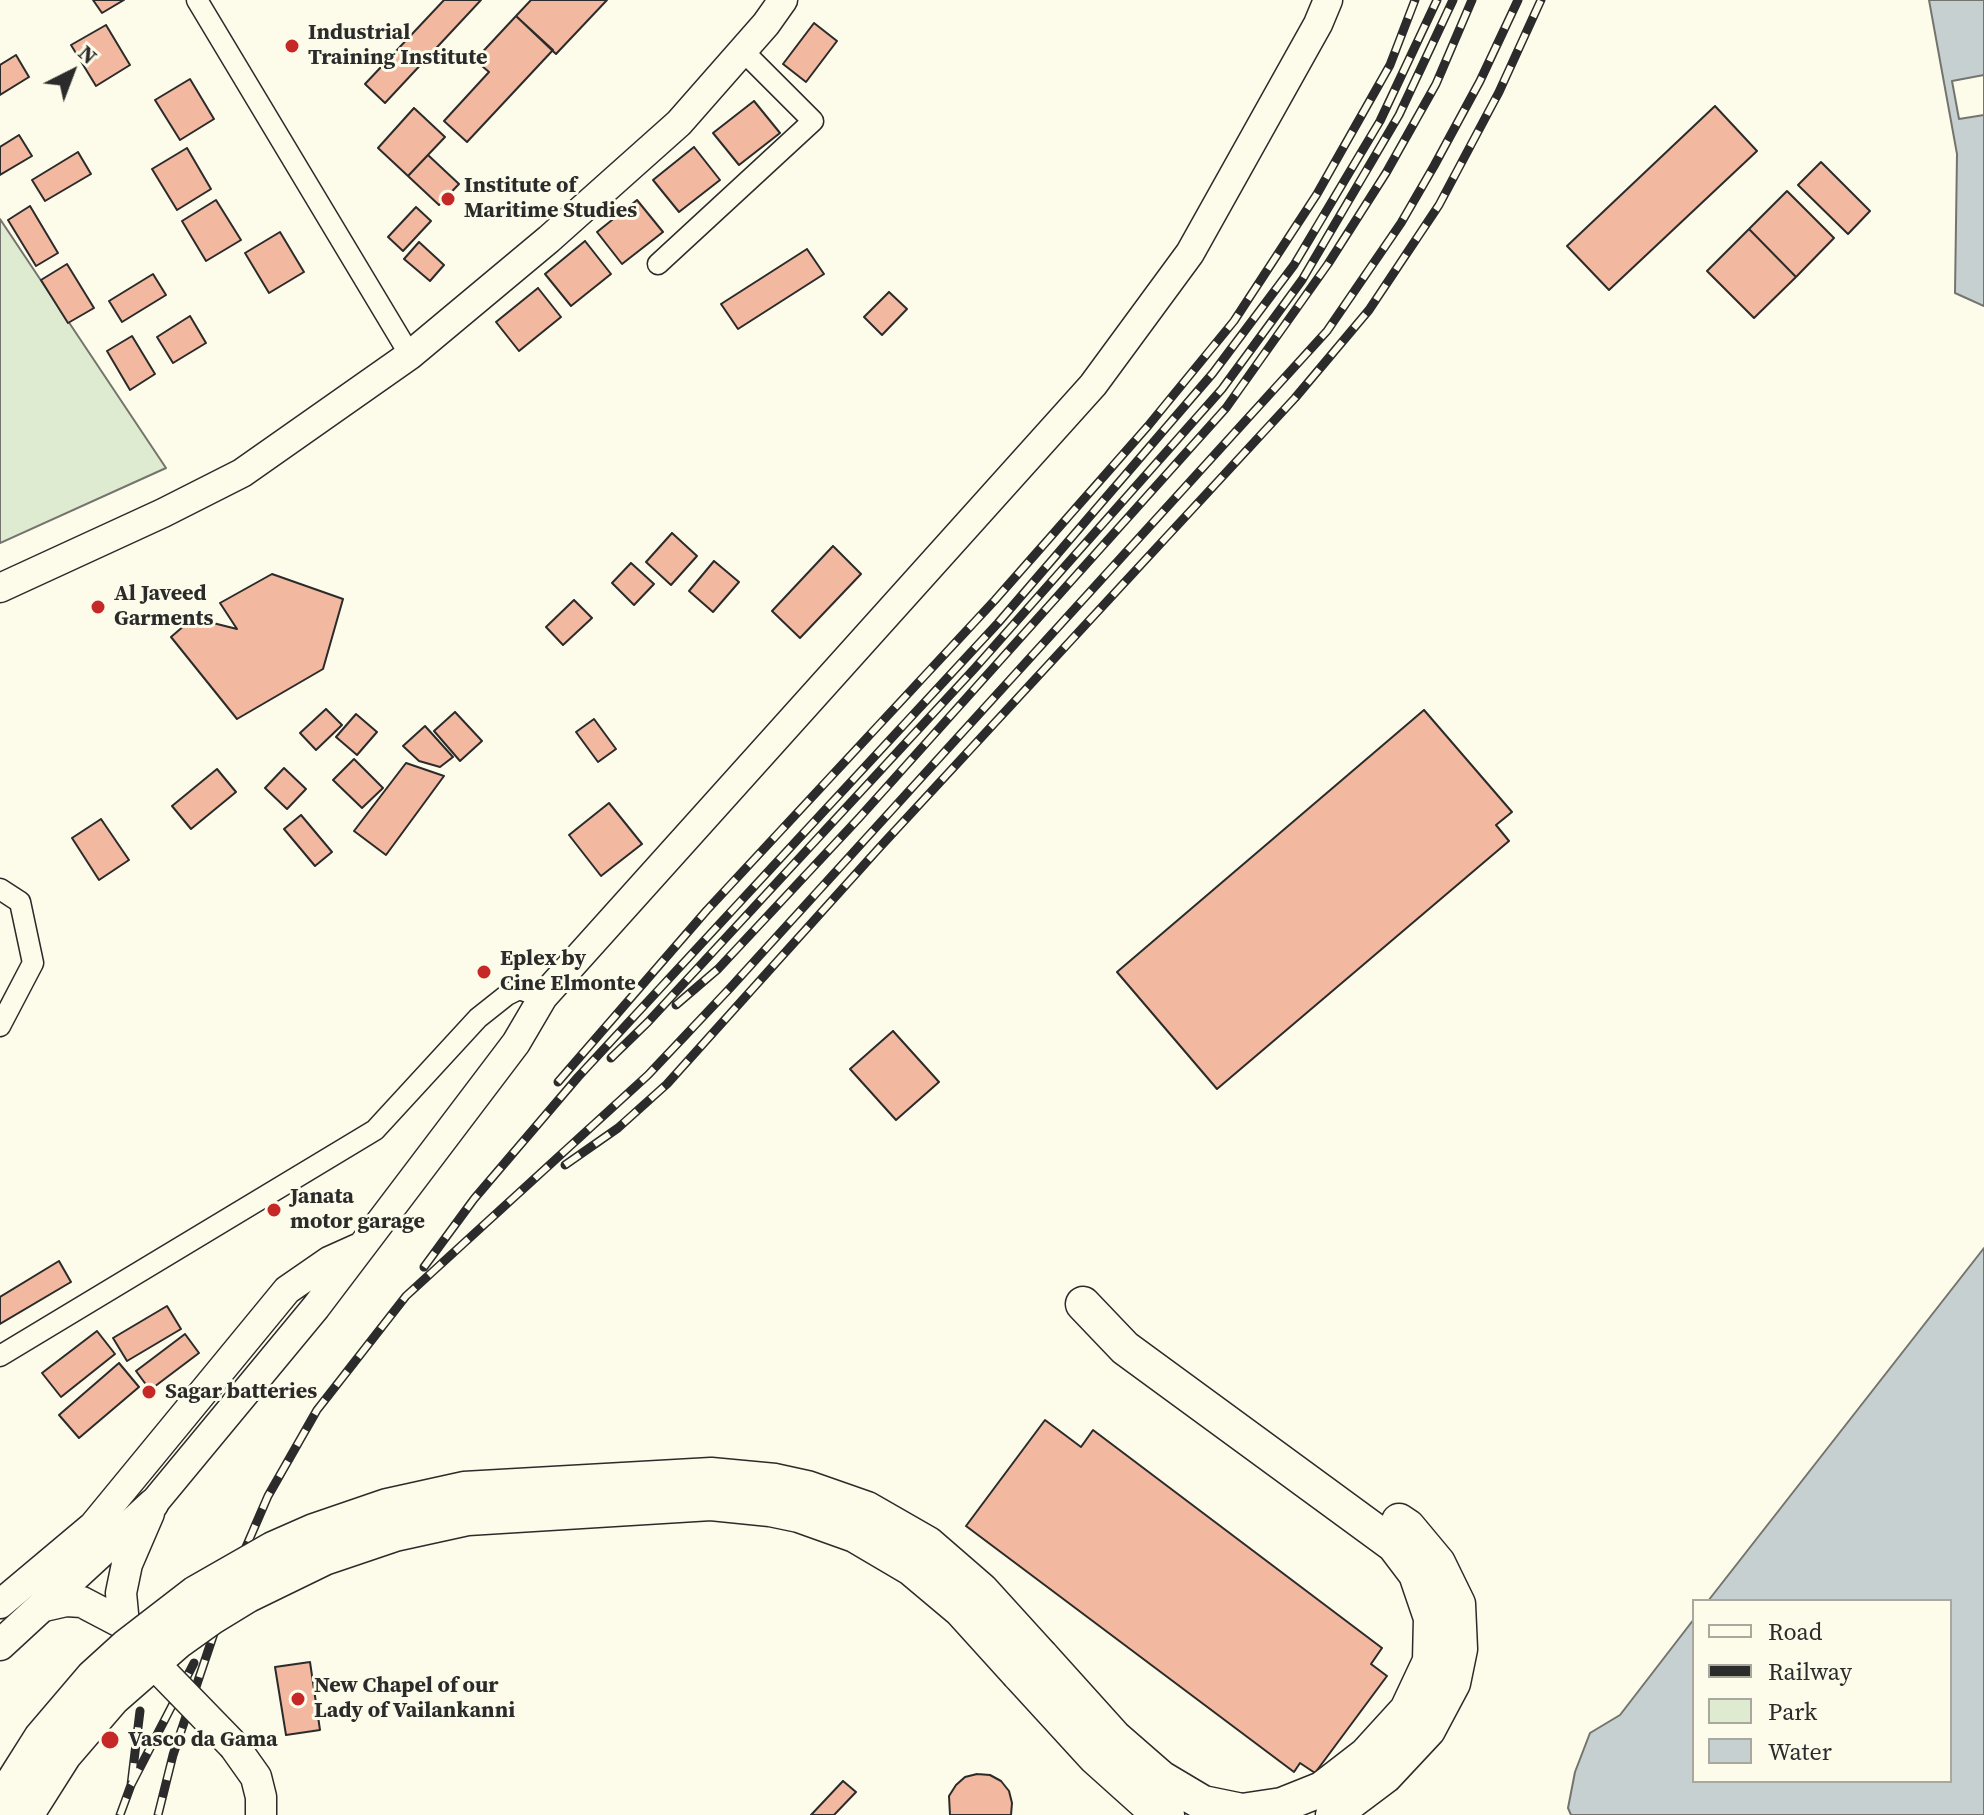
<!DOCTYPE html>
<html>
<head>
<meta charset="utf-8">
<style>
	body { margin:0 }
	#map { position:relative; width:1984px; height:1815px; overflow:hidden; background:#fdfbea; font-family:"Source Serif 4",serif }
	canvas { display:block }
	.legend { position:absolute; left:1692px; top:1599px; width:260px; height:184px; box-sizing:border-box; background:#fdfbea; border:2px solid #a9a89e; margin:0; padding:10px 14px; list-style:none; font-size:24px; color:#2b2b2b }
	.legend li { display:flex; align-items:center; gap:16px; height:40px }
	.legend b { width:40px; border:2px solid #a9a89e }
	.north { position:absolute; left:32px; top:32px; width:80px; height:80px; -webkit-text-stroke:6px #fdfbea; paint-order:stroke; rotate:42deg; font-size:22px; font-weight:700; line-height:32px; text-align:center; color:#2b2b2b }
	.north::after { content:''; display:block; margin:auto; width:28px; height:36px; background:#2b2b2b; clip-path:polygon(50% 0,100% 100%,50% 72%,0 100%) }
</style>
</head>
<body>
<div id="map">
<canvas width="1984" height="1815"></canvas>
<ul class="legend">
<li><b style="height:10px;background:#fdfbea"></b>Road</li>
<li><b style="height:10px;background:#2b2b2b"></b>Railway</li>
<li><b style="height:22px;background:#deebd1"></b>Park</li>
<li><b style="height:22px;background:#c7d0d0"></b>Water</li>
</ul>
<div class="north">N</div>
</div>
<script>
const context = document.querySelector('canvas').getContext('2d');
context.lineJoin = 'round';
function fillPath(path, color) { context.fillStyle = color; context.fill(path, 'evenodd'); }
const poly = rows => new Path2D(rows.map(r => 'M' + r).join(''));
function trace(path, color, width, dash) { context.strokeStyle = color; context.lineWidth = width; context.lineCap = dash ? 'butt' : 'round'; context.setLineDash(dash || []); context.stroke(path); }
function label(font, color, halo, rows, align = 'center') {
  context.font = font + ' "Source Serif 4",serif'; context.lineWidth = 6; context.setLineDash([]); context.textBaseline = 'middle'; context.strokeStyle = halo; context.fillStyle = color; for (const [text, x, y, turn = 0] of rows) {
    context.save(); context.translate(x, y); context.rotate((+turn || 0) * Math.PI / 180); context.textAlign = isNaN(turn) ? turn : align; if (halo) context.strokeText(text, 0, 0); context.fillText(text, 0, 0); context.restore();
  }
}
const green = poly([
	[0,219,166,468,0,543,0,219]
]);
fillPath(green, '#deebd1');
trace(green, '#74746e', 2);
const water = poly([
	[1929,0,1984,0,1984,306,1955,293,1957,154,1929,0],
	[1984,1248,1984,1815,1571,1815,1568,1808,1575,1772,1590,1733,1620,1715,1694,1619,1694,1781,1950,1781,1950,1601,1708,1601,1984,1248]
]);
fillPath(water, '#c7d0d0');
trace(water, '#74746e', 2);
const pier = poly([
	[1984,75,1984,115,1959,119,1952,81,1984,75]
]);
fillPath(pier, '#fdfbea');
trace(pier, '#74746e', 2);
const building = poly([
	[93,0,124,0,102,13,93,0],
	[444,0,481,0,385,103,365,84,444,0],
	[531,0,607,0,556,54,516,16,531,0],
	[516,16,553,50,467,142,444,121,489,72,475,60,516,16],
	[814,23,837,41,806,82,783,64,814,23],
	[106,25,130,65,96,86,71,45,106,25],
	[16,55,29,77,0,95,0,65,16,55],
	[190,79,214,119,180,140,155,100,190,79],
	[754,101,780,133,739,165,713,133,754,101],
	[1715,106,1757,151,1609,290,1567,246,1715,106],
	[414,108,445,137,408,176,378,148,414,108],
	[19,135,32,156,0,175,0,147,19,135],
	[694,147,720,180,679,212,653,180,694,147],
	[187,148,211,189,177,210,152,169,187,148],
	[78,152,91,174,45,201,32,180,78,152],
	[428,155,459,184,439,205,408,176,428,155],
	[1821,162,1870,211,1848,234,1798,185,1821,162],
	[1787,191,1834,238,1796,277,1749,229,1787,191],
	[216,200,241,240,206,261,182,221,216,200],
	[637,200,663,232,622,264,597,232,637,200],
	[30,206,58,253,36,266,8,220,30,206],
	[416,207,431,221,403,251,388,237,416,207],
	[1749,229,1796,277,1754,318,1707,271,1749,229],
	[280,232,304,272,269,293,245,253,280,232],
	[585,241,611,274,571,306,545,274,585,241],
	[419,242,444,265,430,281,404,259,419,242],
	[807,249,824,274,738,329,721,304,807,249],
	[67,264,94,308,68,323,41,280,67,264],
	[153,274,166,295,122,322,109,301,153,274],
	[538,288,561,317,519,351,496,322,538,288],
	[889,292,907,309,882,335,864,317,889,292],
	[190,316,206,343,173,363,157,337,190,316],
	[132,336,155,374,130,390,107,351,132,336],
	[672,533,697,556,671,585,646,562,672,533],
	[833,546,861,574,800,638,772,611,833,546],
	[714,561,739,582,713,612,689,591,714,561],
	[631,563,654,584,634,605,612,583,631,563],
	[272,574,343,599,323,669,237,719,171,637,193,618,237,629,220,603,272,574],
	[574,600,592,618,563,645,546,627,574,600],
	[326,709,342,725,316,750,300,733,326,709],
	[1424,710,1512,812,1496,825,1509,841,1217,1089,1117,972,1424,710],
	[455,712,482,741,460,761,434,731,455,712],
	[356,714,377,732,357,755,336,737,356,714],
	[594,719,616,749,598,762,576,732,594,719],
	[425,726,453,757,440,767,419,761,403,746,425,726],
	[354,759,383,788,362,808,333,780,354,759],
	[406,763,444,776,386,855,354,831,406,763],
	[284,768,306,789,287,809,265,788,284,768],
	[217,769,236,792,191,829,172,806,217,769],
	[609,803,642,844,601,876,569,835,609,803],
	[301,815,332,852,315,866,284,829,301,815],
	[101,819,129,860,99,880,72,838,101,819],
	[893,1031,939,1082,896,1120,850,1069,893,1031],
	[59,1261,71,1282,0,1324,0,1297,59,1261],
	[167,1306,181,1329,127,1361,113,1338,167,1306],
	[97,1331,115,1354,61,1397,42,1373,97,1331],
	[185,1334,199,1353,150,1390,136,1371,185,1334],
	[119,1363,139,1387,79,1438,59,1415,119,1363],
	[1045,1420,1081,1447,1093,1430,1382,1648,1371,1664,1387,1676,1315,1773,1300,1763,1294,1772,966,1526,1045,1420],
	[310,1662,320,1730,286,1735,275,1667,310,1662],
	[977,1774,990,1775,1001,1781,1009,1791,1012,1803,1011,1815,950,1815,949,1796,956,1785,965,1777,977,1774],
	[843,1781,856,1792,834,1815,811,1815,843,1781]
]);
fillPath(building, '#f2b8a0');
trace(building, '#2b2b2b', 2);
const street = poly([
	[197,0,410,355],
	[658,264,813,121,743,51],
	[0,889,20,902,33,963,0,1026],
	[0,1356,375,1130,478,1018,507,995,519,989,543,997]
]);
const secondary = poly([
	[0,588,163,513,242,473,410,355,549,239,679,123,766,24,783,0],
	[153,1504,316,1307,516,1043,543,997,1093,385,1190,253,1318,24,1328,0],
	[0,1604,93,1526,287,1290,329,1261,358,1248]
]);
const primary = poly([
	[149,1513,127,1564,121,1593,124,1624,152,1658],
	[44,1606,66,1601,82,1602,124,1624],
	[0,1645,153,1504],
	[234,1746,256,1777,261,1797,261,1815]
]);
const highway = poly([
	[1041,1656,1114,1737,1161,1778,1203,1803,1242,1811,1282,1805,1322,1789,1366,1755,1407,1710,1430,1661,1431,1618,1416,1574,1394,1545,1125,1348,1083,1304],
	[1019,1674,1095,1757,1144,1801,1167,1815],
	[1333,1815,1385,1776,1428,1730,1453,1683,1460,1649,1458,1604,1438,1563,1408,1527,1399,1521]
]);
trace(street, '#2b2b2b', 23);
trace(secondary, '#2b2b2b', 31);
trace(primary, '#2b2b2b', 33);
trace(highway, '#2b2b2b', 37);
trace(street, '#fdfbea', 20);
trace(secondary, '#fdfbea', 28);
trace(primary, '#fdfbea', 30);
trace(highway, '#fdfbea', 34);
const rail = poly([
	[676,1005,718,969,859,818,1226,408,1328,264,1386,173,1436,84,1472,0],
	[611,1058,648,1022,975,668,1222,389,1302,280,1399,115,1453,0],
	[558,1082,707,910,995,600,1148,426,1234,321,1317,194,1390,65,1415,0],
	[565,1165,618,1128,667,1084,880,847,1295,398,1369,310,1439,205,1499,92,1541,0],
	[424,1267,474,1199,578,1077,998,623,1213,373,1294,265,1380,121,1437,0],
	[131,1785,194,1663],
	[120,1815,131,1785,140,1711],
	[158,1815,173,1755,233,1577,268,1496,317,1410,406,1296,648,1075,731,987,1327,331,1401,223,1434,166,1480,81,1518,0]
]);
trace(rail, '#2b2b2b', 9);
trace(rail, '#fdfbea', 6, [18]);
const primaryBridge = poly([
	[164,1674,234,1746]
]);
const highwayBridge = poly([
	[0,1803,41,1738,93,1677,126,1647,196,1593,273,1549,314,1531,387,1506,464,1489,711,1475,775,1481,807,1488,867,1509,928,1544,981,1590,1041,1656],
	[26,1815,64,1755,113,1698,177,1642,212,1617,248,1595,324,1558,395,1534,468,1518,711,1503,770,1509,799,1515,855,1535,911,1568,961,1610,1019,1674]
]);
trace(primaryBridge, '#2b2b2b', 33, []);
trace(highwayBridge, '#2b2b2b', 37, []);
trace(primaryBridge, '#fdfbea', 30);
trace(highwayBridge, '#fdfbea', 34);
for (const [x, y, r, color] of [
	[292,46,8,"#c62828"],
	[448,199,8,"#c62828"],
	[98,607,8,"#c62828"],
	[484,972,8,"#c62828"],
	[274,1210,8,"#c62828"],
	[149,1392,8,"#c62828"],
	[298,1699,8,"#c62828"],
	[110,1740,10,"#c62828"]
]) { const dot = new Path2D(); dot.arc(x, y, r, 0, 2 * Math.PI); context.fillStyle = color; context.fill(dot); trace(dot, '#fdfbea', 3); }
label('bold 22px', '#2b2b2b', '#fdfbea', [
	["Industrial",308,33],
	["Training Institute",308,58],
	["Institute of",464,186],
	["Maritime Studies",464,211],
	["Al Javeed",114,594],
	["Garments",114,619],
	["Eplex by",500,959],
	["Cine Elmonte",500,984],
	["Janata",290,1197],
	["motor garage",290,1222],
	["Sagar batteries",165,1392],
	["New Chapel of our",314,1686],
	["Lady of Vailankanni",314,1711],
	["Vasco da Gama",128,1740]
], 'left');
</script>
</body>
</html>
